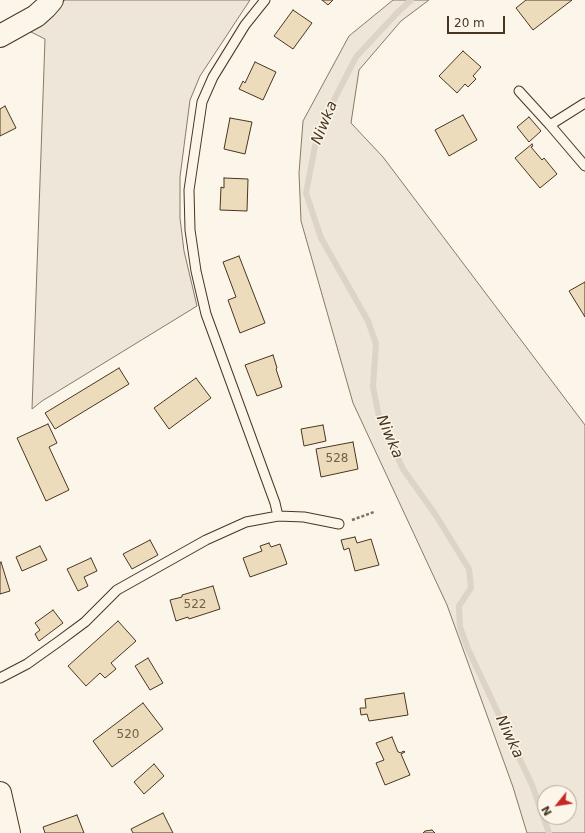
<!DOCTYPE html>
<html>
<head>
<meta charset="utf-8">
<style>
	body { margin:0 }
	#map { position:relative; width:585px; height:833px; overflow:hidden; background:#fbf6e9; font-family:"DejaVu Sans",sans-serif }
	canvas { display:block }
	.north { position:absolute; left:537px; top:785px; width:40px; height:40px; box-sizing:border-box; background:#fbf6e9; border:1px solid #b4a999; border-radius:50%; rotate:240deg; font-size:11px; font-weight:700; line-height:16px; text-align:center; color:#4a3520 }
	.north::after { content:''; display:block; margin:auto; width:14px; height:18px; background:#c62828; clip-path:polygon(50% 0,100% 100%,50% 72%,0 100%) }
	.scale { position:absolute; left:447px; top:16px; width:58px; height:18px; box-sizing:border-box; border:2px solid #4a3520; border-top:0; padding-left:5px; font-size:12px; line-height:14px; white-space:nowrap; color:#4a3520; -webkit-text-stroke:3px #fbf6e9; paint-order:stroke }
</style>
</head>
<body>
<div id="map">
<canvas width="585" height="833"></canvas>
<div class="north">N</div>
<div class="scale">20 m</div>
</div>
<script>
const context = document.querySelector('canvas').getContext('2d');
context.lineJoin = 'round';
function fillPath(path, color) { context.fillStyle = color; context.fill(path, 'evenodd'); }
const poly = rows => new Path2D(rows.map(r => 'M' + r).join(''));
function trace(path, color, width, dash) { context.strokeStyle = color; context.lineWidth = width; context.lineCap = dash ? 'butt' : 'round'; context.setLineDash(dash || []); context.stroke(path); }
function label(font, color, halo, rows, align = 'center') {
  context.font = font + ' "DejaVu Sans",sans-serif'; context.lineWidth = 3; context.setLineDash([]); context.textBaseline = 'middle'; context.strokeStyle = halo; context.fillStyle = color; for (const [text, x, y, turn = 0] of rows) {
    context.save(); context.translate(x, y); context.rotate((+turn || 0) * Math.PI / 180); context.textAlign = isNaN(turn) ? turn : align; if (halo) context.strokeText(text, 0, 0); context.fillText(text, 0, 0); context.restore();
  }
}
const green = poly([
	[65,0,250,0,200,76,190,100,180,177,180,218,184,251,197,306,42,401,32,409,45,39,31,32,65,0],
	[393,0,429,0,401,21,359,70,351,123,383,157,585,425,585,833,527,833,513,787,447,605,353,403,301,221,299,173,303,121,349,36,393,0],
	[545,793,569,793,569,817,545,817,545,793]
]);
fillPath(green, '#ede6d9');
trace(green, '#887966', 1);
trace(poly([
	[411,0,398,12,356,57,334,100,315,146,306,193,321,238,368,321,376,344,373,387,379,417,403,469,435,514,469,569,471,588,459,606,460,627,468,649,532,785,549,833]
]), '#dcd4c6', 6);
const building = poly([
	[322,0,333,0,328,5,322,0],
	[526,0,572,0,533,30,516,8,526,0],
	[293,10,312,23,293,49,274,36,293,10],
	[463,51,481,67,473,76,476,79,468,87,465,84,457,93,439,76,463,51],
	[255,62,276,72,263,100,239,89,243,81,245,83,255,62],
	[5,106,16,128,0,136,0,109,5,106],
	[463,115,477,140,449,156,435,130,463,115],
	[529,117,541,131,529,142,517,127,529,117],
	[230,118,252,122,245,154,224,149,230,118],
	[532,144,533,146,531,147,542,160,544,158,557,174,540,188,515,158,532,144],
	[224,178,248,179,247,211,220,210,221,187,224,188,224,178],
	[239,256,265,323,240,333,228,300,236,297,223,262,239,256],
	[585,282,585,317,569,291,585,282],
	[273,355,277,368,276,369,282,387,257,396,245,365,273,355],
	[119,368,129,384,55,429,45,413,119,368],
	[196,378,211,398,169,429,154,408,196,378],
	[48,424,57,443,49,447,69,490,46,501,17,438,48,424],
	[323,425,326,441,304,446,301,429,323,425],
	[353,442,358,469,321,477,316,449,353,442],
	[355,537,357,543,371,539,379,565,355,571,349,548,344,550,341,540,355,537],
	[150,540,158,555,132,569,123,554,150,540],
	[269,543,271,547,280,544,287,564,250,577,243,558,262,551,260,546,269,543],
	[40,546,47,560,22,571,16,557,40,546],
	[91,558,97,571,84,577,88,586,78,591,67,569,91,558],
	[1,562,10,591,0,594,0,563,1,562],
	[213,586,220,609,189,619,188,617,176,621,170,600,182,597,182,595,213,586],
	[53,610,63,623,39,641,35,634,40,630,35,623,53,610],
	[118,621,136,641,111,663,116,669,105,678,100,673,86,686,68,666,118,621],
	[148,658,163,683,150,690,135,666,148,658],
	[404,693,408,715,369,721,367,714,361,715,360,708,366,708,365,699,404,693],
	[143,703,163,729,112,767,93,741,143,703],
	[392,737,398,752,399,752,400,753,404,751,405,752,401,754,410,775,385,785,376,763,384,760,376,743,392,737],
	[154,764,164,776,144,794,134,782,154,764],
	[163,813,173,833,133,833,131,829,163,813],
	[77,815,84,833,45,833,43,827,77,815],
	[432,830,435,833,423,833,425,831,432,830]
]);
fillPath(building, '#ecdcbc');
trace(building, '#4a3520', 1);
const lane = poly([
	[265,0,245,25,213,77,202,102,189,190,190,230,196,271,206,314,275,503,278,516],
	[519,91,550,125],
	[585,103,550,125,585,166],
	[0,678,27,664,58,642,85,622,117,590,206,540,246,522,278,516,304,517,339,524]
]);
const secondary = poly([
	[0,36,36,16,46,7,52,0]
]);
const primary = poly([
	[0,793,9,833]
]);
trace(lane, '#4a3520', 11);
trace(secondary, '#4a3520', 24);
trace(primary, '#4a3520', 24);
trace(poly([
	[352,520,374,512]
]), '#7f6f5c', 2.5, [3, 2]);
trace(lane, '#fbf6e9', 9);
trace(secondary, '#fbf6e9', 22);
trace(primary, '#fbf6e9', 22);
label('12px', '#725f47', null, [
	["528",337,459],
	["522",195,605],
	["520",128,735]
]);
label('italic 15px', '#4a3520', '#fbf6e9', [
	["Niwka",325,123,-68],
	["Niwka",389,437,67],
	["Niwka",509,737,65]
]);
</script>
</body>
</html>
